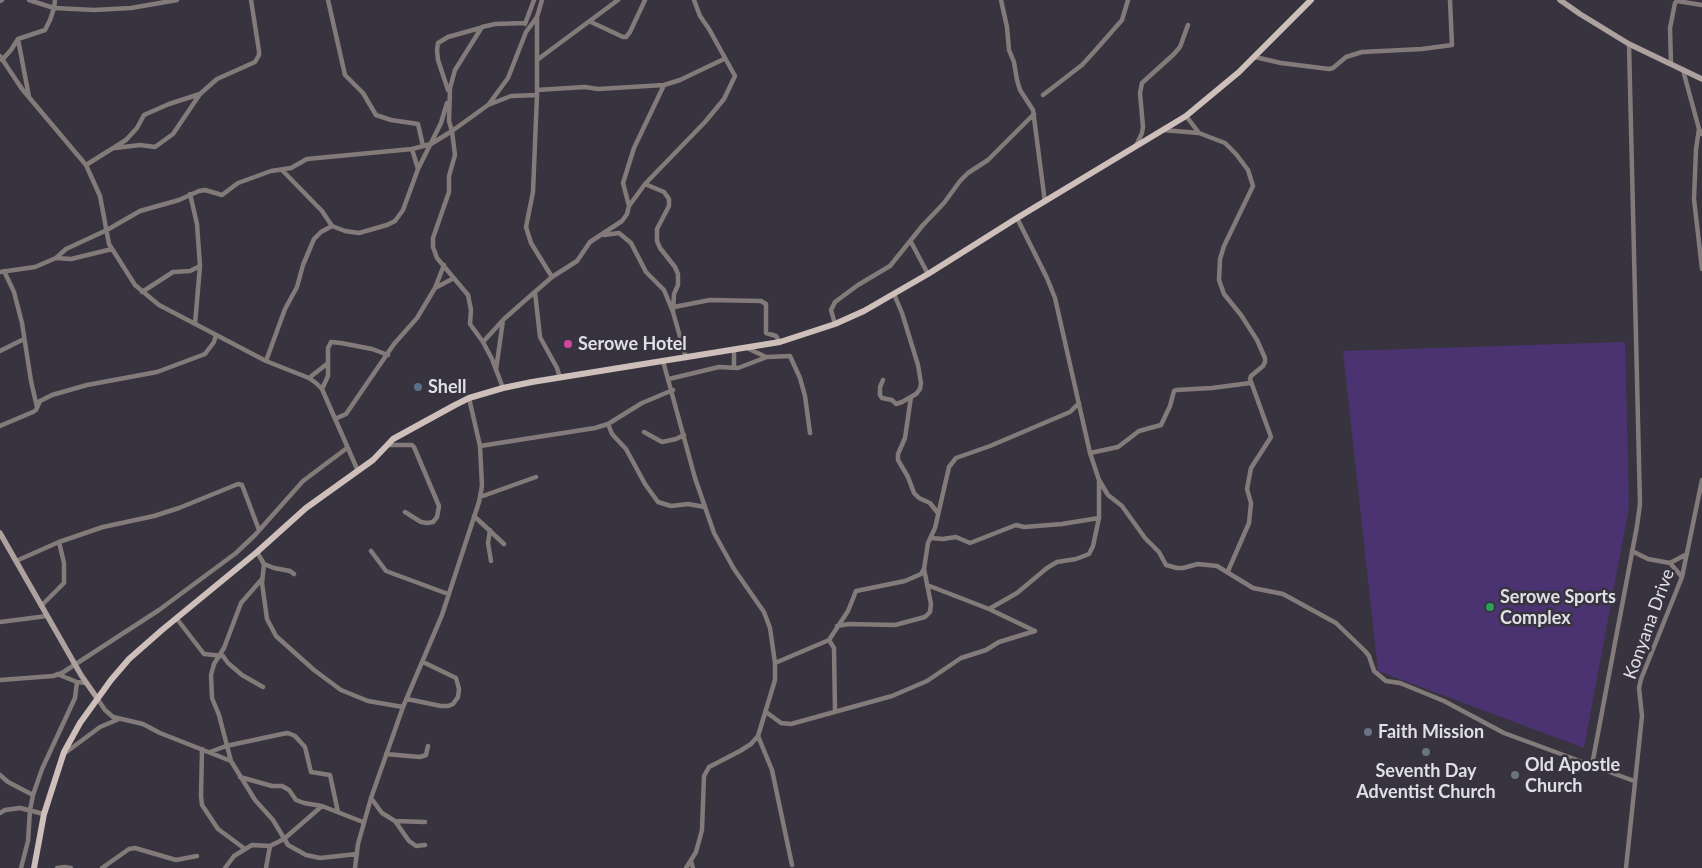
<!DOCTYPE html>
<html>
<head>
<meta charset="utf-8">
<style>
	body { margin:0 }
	canvas { display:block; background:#37333f }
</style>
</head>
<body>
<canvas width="1702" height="868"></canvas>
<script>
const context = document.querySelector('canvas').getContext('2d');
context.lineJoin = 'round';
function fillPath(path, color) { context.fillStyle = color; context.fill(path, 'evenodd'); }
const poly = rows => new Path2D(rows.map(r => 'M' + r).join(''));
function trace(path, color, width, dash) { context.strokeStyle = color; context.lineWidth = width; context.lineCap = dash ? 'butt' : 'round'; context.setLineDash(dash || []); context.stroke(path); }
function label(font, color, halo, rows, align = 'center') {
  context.font = font + ' Lato,sans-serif'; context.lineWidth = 5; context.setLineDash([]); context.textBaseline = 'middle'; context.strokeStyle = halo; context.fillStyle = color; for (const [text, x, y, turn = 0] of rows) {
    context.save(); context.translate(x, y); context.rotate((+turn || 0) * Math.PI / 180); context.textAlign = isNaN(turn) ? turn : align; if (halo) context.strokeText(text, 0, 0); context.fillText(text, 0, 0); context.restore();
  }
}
fillPath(poly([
	[1625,342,1629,507,1584,748,1378,671,1343,351]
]), '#4a3370');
trace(poly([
	[55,0,54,8,94,10,131,8,177,0],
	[328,0,345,75,363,93,376,115,391,120,418,124,423,146],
	[542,0,537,17,537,95,533,192,526,227,531,243,552,277],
	[1001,0,1007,27,1009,50,1014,62,1017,80,1020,90,1033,110,1045,202],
	[0,1,2,0],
	[591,22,623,37,626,37,630,32,645,0],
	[525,24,534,0],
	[18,39,29,97],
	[0,56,22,89,86,165,100,196,109,244,135,285,159,305,266,361,309,378,316,383,322,389,358,471],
	[1255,57,1281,63,1329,69,1333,68,1346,57,1362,52,1422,49,1452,45,1450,0],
	[2,60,11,50,18,39,45,30,50,20,54,8,29,0],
	[537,60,618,0],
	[1671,64,1670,28,1675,3,1677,1,1702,5],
	[1683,70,1699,129,1702,134],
	[448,90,438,60,437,50,438,43,448,37,480,28],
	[537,90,585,87,598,89,664,85,680,80,724,59],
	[1043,95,1082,65,1093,53,1122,20,1128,0],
	[489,104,508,78,526,32,537,17],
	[1186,116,1199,133,1225,143,1236,154,1248,170,1253,186,1224,246,1220,259,1219,280,1224,294,1241,315,1257,340,1265,358,1265,362,1263,366,1251,376,1250,379,1271,437,1251,468,1247,489,1251,503,1249,523,1228,571],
	[1699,129,1696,149,1694,199,1702,269],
	[1163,130,1199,133],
	[1136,146,1142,133,1143,127,1140,93,1142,83,1174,54,1180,47,1188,25],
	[115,148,140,145,155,147,173,134,200,94],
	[412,149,418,169],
	[86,165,126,140,137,128,144,115,169,104,200,94,217,79,255,62,259,55,259,51,251,0],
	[282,170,322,211,332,226],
	[645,184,664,192,669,199,669,206,657,229,657,241,660,248,675,267,678,274,678,285,674,294,673,311],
	[190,194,197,224,200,266,195,324],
	[629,206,623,183,634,148,664,85],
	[1017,218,1047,278,1055,298,1090,453,1099,480,1108,495,1122,506,1145,538,1159,552,1166,565,1177,568,1183,568,1198,564,1217,566,1253,588,1283,594,1336,623,1365,651,1369,656,1374,671,1386,681,1400,683,1444,701,1504,733,1634,781],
	[604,235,619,233,631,243,646,272,664,290,673,312,686,358],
	[911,242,928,274],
	[56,258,66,249,107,230,140,211,179,200,199,191,205,190,222,195,238,183,271,171,291,168,307,159,412,149,431,144,452,131,488,105,511,96,537,95],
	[4,271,14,292,22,323,31,381,37,407],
	[0,272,35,267,56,258,71,259,112,249],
	[435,288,444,265],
	[142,292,173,272,190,271,200,266],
	[535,292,540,337,557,368,560,378],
	[674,307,710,300,761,301,766,304,766,333,776,336,780,342],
	[835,324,831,310,835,302,858,285,890,266,923,225,944,203,960,181,968,173,988,160,1034,114],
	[483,342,470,324,471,310,468,295,437,258,433,247,433,238,449,192,449,176,455,155,452,131,449,121,450,88,455,70,482,27,495,24,525,23],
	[747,348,766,357],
	[734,350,734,368],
	[0,351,24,339],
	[266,361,285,309,297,287,303,265,314,239,321,232,332,226,345,231,359,233,387,225,395,221,403,210,418,169,441,123,447,103],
	[663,361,695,478,714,533,734,569,764,612,770,628,775,663,775,680,758,736,751,744,740,751,709,767,704,776,702,830,696,852,686,868],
	[496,370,503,320],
	[309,378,328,363],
	[669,379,719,367,738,368,767,357,790,356,800,378,805,396,810,433],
	[883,380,880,387,880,395,882,398,892,400,896,404,902,402,916,394,920,389,921,383,918,365,902,313,894,294],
	[503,388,492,359,483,342,504,319,521,304,552,277,577,261,590,242,622,221,627,214,629,206,645,184,705,122,724,99,735,76,709,29,700,16,694,0],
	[322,389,328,376,328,348,331,342,341,343,372,349,388,355],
	[911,397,905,438,898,454,898,460,908,477,914,493,919,498,930,503,937,512],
	[335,419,346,414,394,344,417,318,435,288,454,278],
	[608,424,612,434,626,449,645,484,658,502,671,506,688,504,705,507],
	[0,426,33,412,36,410,40,401,52,395,87,385,157,372,205,354,214,342,216,335],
	[644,432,662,442,676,439,684,435],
	[389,445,412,445,414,447,439,506,437,517,433,522,427,523,421,522,405,512],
	[480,446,595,428,608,424,642,403,673,390],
	[1090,453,1118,447,1139,431,1161,425,1170,406,1174,391,1176,390,1212,388,1250,383],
	[480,497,536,477],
	[474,516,504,544],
	[490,530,488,543,491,561],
	[931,538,943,539,956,537,970,543,1016,525,1024,527,1062,524,1099,518],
	[371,551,386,571,448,594],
	[1632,551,1648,559,1670,563,1687,554],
	[257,552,264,564,262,583,267,619,276,636,314,670,341,690,368,701,403,707],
	[16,561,59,542,103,527,154,516,179,508,238,484,242,485,259,530],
	[1670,563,1682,577],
	[264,564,274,568,290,571,294,574],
	[262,579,241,603,224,648,214,664,211,675,212,698,219,715,231,761,255,800,273,820,288,845,306,855,320,858,357,854],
	[927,585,989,609,1035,631],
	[41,606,64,583,64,563,59,542],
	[989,609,1017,593,1047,568,1057,562,1076,559,1089,554,1093,546,1099,518,1099,482],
	[177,619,204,654,223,656,228,663,242,675,263,687],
	[0,622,47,616],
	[837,626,849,624,895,625,925,617,930,612,931,604,924,569],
	[829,640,834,648,835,711],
	[775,663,829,640,848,611,856,591,905,581,921,574,924,569,928,543,935,528,949,467,956,458,990,446,1070,412,1079,403],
	[57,674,77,682,86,683],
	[0,680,53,676,62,673,159,610,236,553,255,535,303,481,347,448],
	[97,698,105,710,113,717,143,724,160,733,231,761],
	[407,699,441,706,448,706,453,704,458,697,459,689,456,678,423,662],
	[766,712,781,723,791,724,892,696,927,681,961,658,986,650,999,642,1035,631],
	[758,736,772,770,792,865],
	[202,749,201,796,202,805,218,829,245,849],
	[210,752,226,746,282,734,288,733,295,736,305,747,311,772,330,775,338,812],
	[65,753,100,727,119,719],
	[386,754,420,757,426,755,428,746],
	[1592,765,1637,526,1640,504,1629,44],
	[0,775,8,782,33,795],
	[240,777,272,786,282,786,289,790,296,800,304,803,322,806],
	[371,798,382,813,395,821,425,822],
	[0,813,5,810,20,808,44,814],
	[395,821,409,841,416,846,425,845],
	[691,861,693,868],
	[21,868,28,841,30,810,33,795,42,769,75,698,77,682],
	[57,868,65,867,71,868],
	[102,868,129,849,135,848,176,860,197,856],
	[225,868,234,856,252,845,270,846,284,839,322,806,363,822],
	[266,868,270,846],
	[355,868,358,844,371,798,403,707,442,615,479,502,482,486,480,446,469,398],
	[1626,868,1642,716,1639,688,1641,679,1682,577,1702,480]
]), '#827b79', 4.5);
trace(poly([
	[1560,0,1580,14,1629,44,1702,79],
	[0,533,81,675,97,698]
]), '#ada29e', 5.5);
trace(poly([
	[34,868,44,814,64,752,80,723,111,680,129,659,162,630,257,552,306,508,373,460,393,439,455,405,469,398,503,388,532,382,780,342,835,324,864,311,928,274,1017,218,1186,116,1239,72,1311,0]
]), '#cfbfbb', 6);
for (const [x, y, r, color] of [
	[568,344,5,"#d1479c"],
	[418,387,5,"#5c6f8a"],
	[1490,607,5,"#2e9e5b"],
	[1368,732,5,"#6b7280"],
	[1426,752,5,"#6b7280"],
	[1515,775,5,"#6b7280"]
]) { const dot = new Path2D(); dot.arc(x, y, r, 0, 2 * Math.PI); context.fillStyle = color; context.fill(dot); trace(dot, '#37333f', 2); }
label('bold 18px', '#e1dfe6', '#37333f', [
	["Serowe Hotel",578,344],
	["Shell",428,387],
	["Serowe Sports",1500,597],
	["Complex",1500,618],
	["Faith Mission",1378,732],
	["Old Apostle",1525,765],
	["Church",1525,786],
	["Seventh Day",1426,771,"center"],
	["Adventist Church",1426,792,"center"]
], 'left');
label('18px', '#e1dfe6', '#37333f', [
	["Konyana Drive",1649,624,-70]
]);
</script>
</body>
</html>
